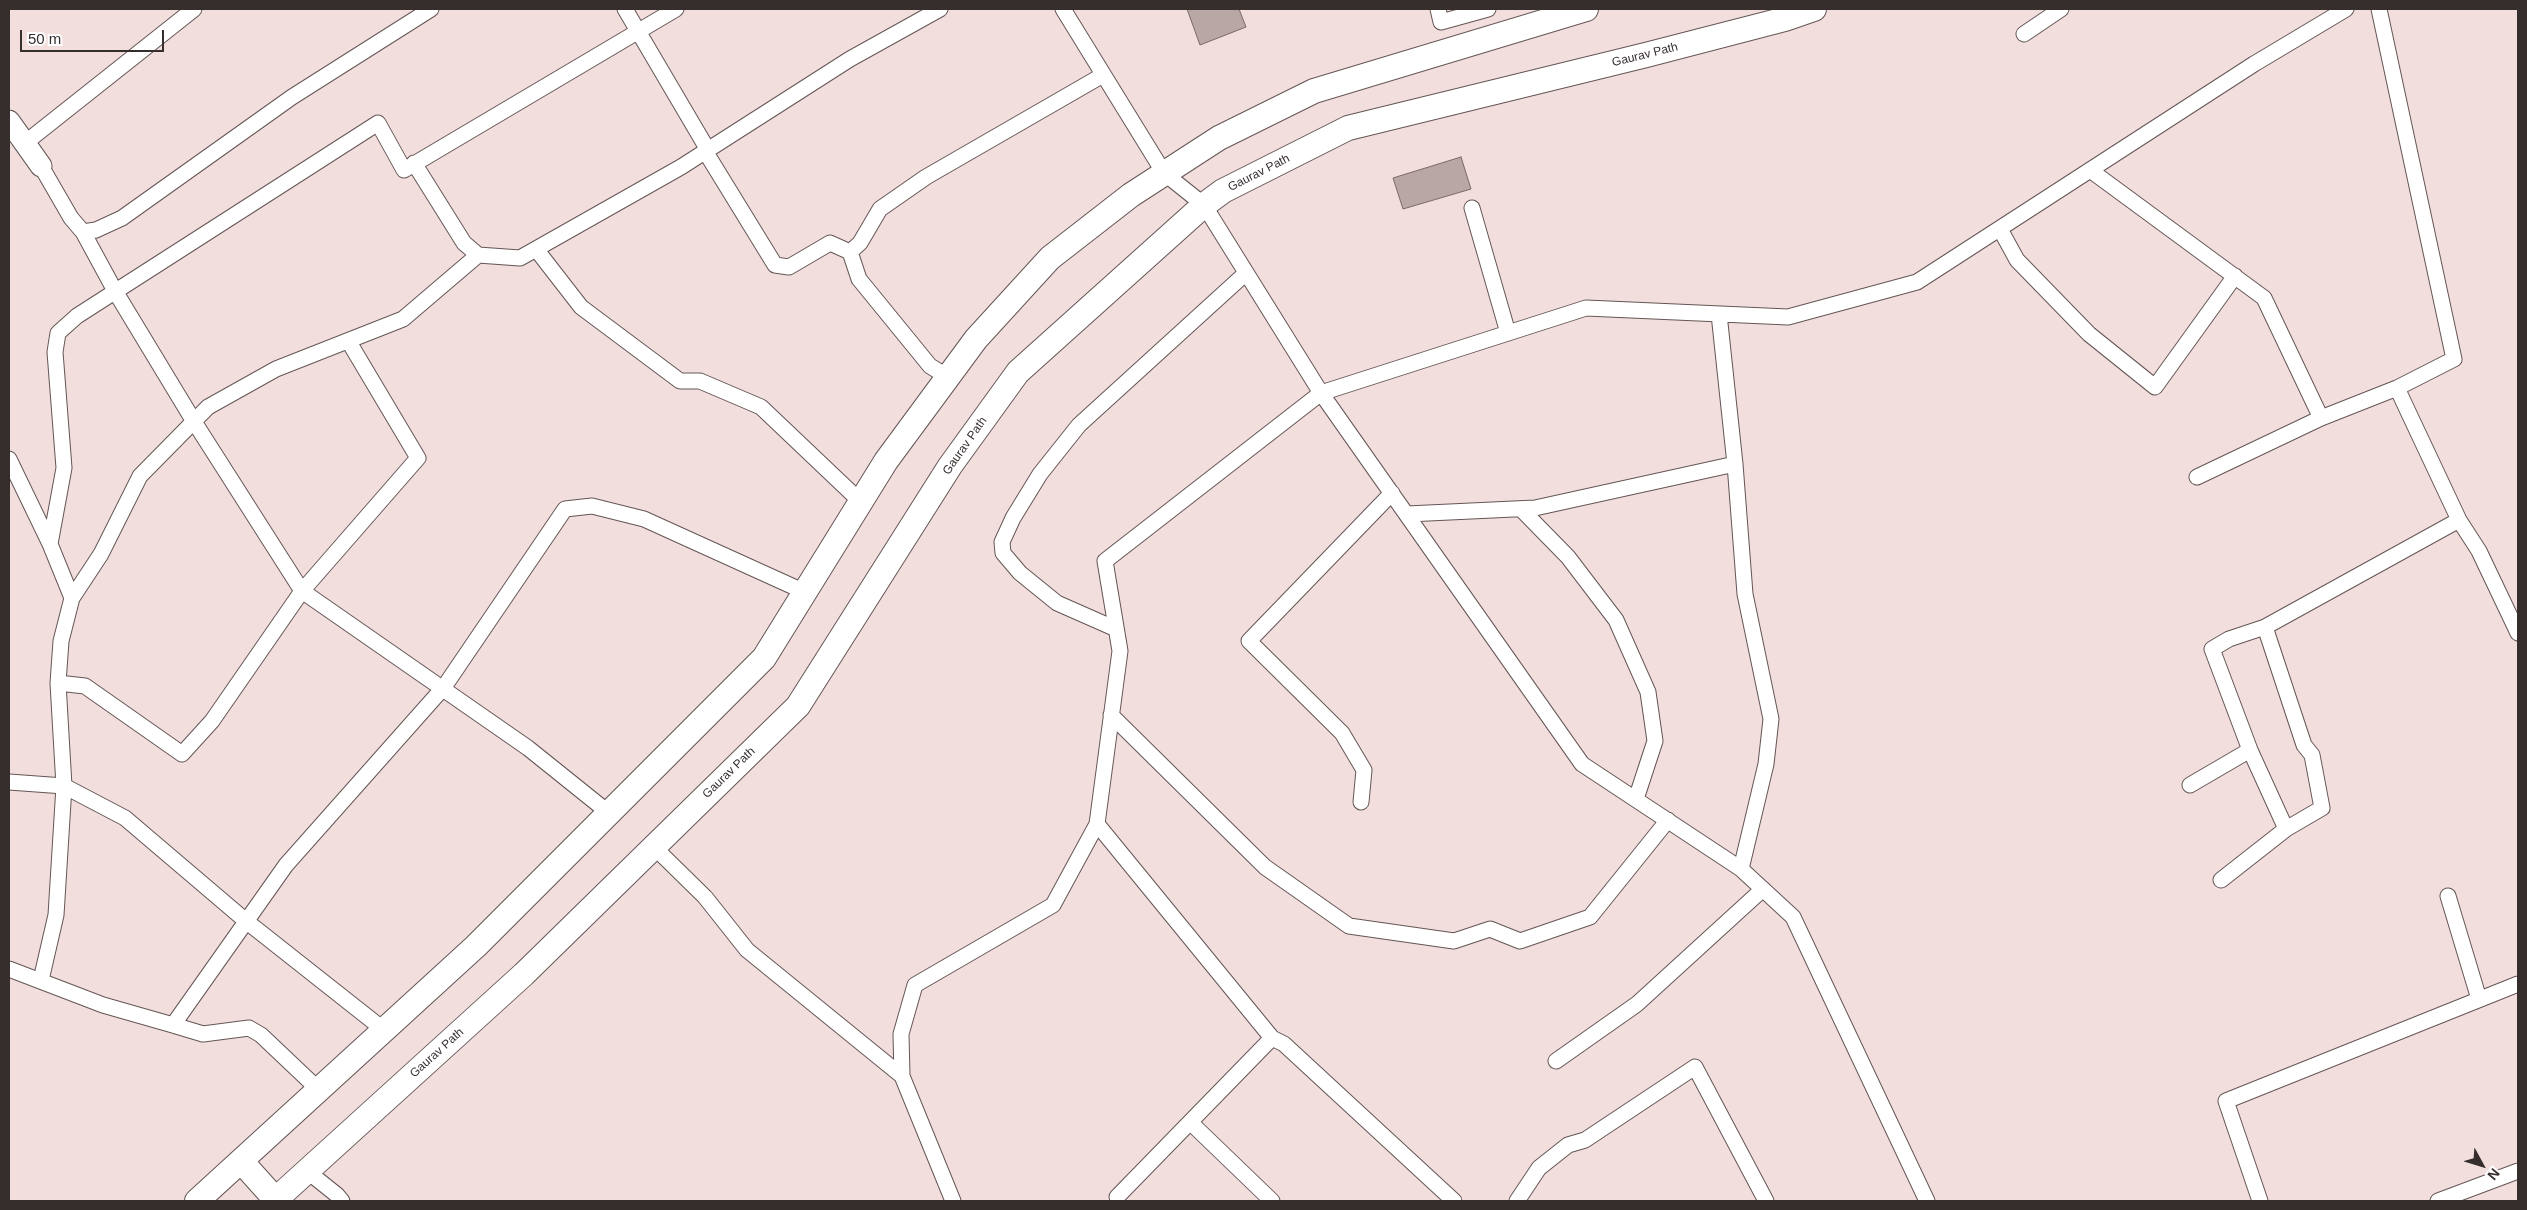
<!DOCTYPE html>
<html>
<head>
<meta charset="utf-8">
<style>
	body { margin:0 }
	#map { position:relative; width:2527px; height:1210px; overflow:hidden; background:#f1dedd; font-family:Helvetica,sans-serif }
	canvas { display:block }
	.frame { position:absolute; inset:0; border:10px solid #352e2d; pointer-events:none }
	.north { position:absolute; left:2457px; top:1140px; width:50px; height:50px; -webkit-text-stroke:4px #fff; paint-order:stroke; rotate:129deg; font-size:14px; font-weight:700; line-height:20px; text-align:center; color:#352e2d }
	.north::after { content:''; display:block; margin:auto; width:18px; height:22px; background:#352e2d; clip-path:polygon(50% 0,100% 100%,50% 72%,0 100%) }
	.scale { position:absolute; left:20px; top:30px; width:144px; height:22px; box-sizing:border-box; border:2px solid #352e2d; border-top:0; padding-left:6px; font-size:15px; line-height:18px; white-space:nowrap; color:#352e2d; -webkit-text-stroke:4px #fff; paint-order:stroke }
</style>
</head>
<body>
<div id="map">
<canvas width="2527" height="1210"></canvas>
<div class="frame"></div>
<div class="north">N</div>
<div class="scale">50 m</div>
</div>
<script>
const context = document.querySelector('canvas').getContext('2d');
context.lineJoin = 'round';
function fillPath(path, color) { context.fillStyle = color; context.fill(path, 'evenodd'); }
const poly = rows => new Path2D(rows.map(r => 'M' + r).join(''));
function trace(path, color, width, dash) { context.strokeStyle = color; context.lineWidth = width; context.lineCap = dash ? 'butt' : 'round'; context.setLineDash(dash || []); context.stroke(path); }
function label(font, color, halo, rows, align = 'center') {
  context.font = font + ' Helvetica,sans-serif'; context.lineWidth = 4.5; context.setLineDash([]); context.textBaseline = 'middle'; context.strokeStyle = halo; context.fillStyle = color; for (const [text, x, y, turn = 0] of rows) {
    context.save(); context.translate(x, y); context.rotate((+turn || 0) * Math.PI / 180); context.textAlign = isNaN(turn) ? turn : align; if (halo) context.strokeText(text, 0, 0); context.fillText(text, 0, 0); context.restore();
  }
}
const building = poly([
	[1187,9,1239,9,1246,27,1200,45,1187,9],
	[1461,157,1471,189,1403,209,1393,178,1461,157]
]);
fillPath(building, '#b9a7a6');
trace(building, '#7a6969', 1);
const street = poly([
	[625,9,705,145,705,151,775,265,789,267,830,243,850,252,860,243,880,209,926,177,1103,75],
	[1063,9,1164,173,1204,205,1321,393,1582,764,1741,869,1793,917,1927,1201],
	[1438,9,1441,22,1488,9],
	[2024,34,2061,9],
	[25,143,194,9],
	[414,163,464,243,478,255,520,258,681,167,850,59,940,9],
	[41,166,71,218,83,232,96,230,122,218,292,97,431,9],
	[2090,170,2264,298,2321,418],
	[1472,208,1508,333],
	[2000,229,2017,260,2089,334,2155,387,2235,276],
	[83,232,115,291,193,420,302,591,528,748,609,813],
	[536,249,581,307,680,381,700,381,761,407,861,502],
	[850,252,859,279,930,366,948,377],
	[1719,314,1735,464,1745,594,1771,719,1766,764,1741,869],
	[2397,388,2459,520,2479,551,2518,633],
	[9,459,50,544,72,598],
	[2197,477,2321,418,2397,388,2454,359,2379,9],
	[1521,509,1568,557,1616,620,1648,692,1655,741,1636,799],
	[1407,514,1535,508,1735,464],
	[50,544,64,468,55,352,58,333,77,316,378,123,404,170,676,9],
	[1116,629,1057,603,1020,573,1003,553,1002,542,1013,518,1040,474,1079,425,1246,273],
	[58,683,85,686,182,754,212,721,302,591,418,458,349,342],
	[1111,715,1265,867,1349,926,1454,941,1490,929,1520,941,1590,917,1668,820],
	[9,782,64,786,125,818,246,921,384,1030],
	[2190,785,2250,750],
	[1361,802,1364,770,1342,733,1249,641,1392,493],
	[1097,824,1272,1038,1284,1044,1454,1201],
	[2286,829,2250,750,2212,649,2229,639,2265,627,2459,520],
	[654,847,705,897,747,950,902,1076],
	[2221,880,2286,829,2322,808,2312,755,2304,745,2265,627],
	[2448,896,2479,999],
	[9,969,103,1005,173,1025,286,865,444,687,565,509,592,506,644,519,805,592],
	[41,980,56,915,64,786,58,683,61,641,72,598,101,554,140,476,208,407,276,369,403,319,478,255],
	[173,1025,203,1034,249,1028,261,1035,319,1090],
	[1556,1061,1637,1004,1763,889],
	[1191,1123,1272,1201],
	[307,1171,337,1195,342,1201],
	[1117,1197,1272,1038],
	[953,1201,902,1076,901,1034,915,985,1053,905,1097,824,1120,651,1105,561,1321,393,1586,308,1788,317,1917,282,2254,64,2346,9],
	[1517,1201,1539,1168,1568,1145,1585,1140,1695,1067,1766,1201],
	[2260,1201,2226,1101,2518,984],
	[2438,1201,2518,1171]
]);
const secondary = poly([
	[9,121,41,166]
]);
const primary = poly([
	[241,1161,276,1200],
	[197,1201,476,946,764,658,886,461,976,339,1050,258,1131,195,1219,138,1314,91,1586,9],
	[274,1201,524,974,798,706,950,466,1018,372,1204,205,1223,191,1348,128,1646,55,1785,19,1814,9]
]);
trace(street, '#655655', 17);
trace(secondary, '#655655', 23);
trace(primary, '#655655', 26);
trace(street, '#fff', 15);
trace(secondary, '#fff', 21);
trace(primary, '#fff', 24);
label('12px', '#352e2d', '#fff', [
	["Gaurav Path",1645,55,-14],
	["Gaurav Path",1259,173,-27],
	["Gaurav Path",965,446,-55],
	["Gaurav Path",729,773,-44],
	["Gaurav Path",437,1053,-42]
]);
</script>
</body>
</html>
